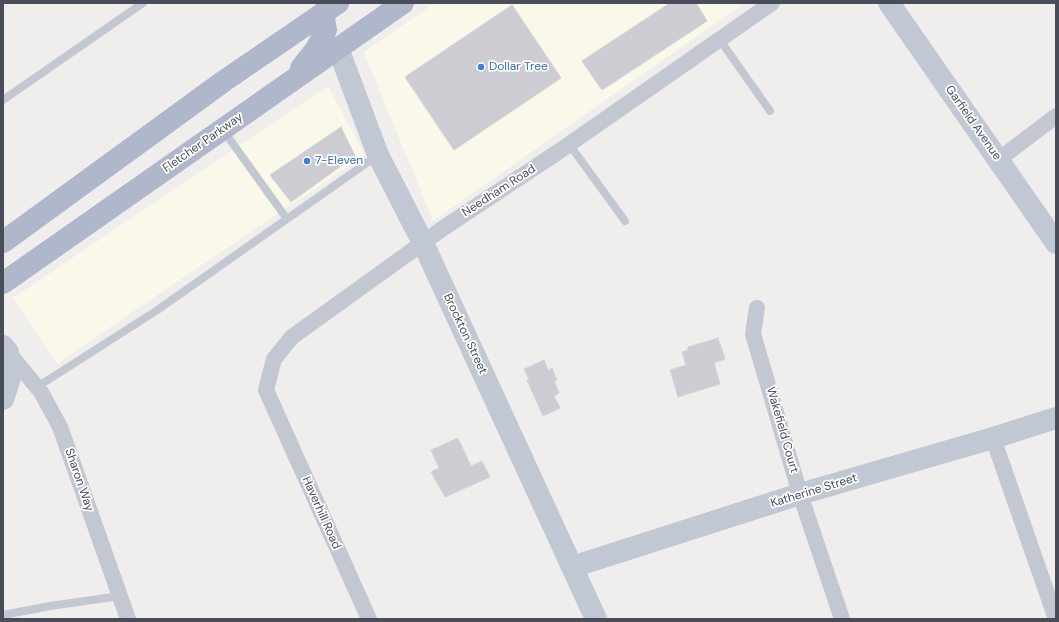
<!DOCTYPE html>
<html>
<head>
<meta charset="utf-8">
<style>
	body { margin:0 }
	#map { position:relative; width:1059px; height:622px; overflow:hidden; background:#f0eeed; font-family:"DM Sans",sans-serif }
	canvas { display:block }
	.frame { position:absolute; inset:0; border:4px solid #484d59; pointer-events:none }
</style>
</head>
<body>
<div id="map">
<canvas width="1059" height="622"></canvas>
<div class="frame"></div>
</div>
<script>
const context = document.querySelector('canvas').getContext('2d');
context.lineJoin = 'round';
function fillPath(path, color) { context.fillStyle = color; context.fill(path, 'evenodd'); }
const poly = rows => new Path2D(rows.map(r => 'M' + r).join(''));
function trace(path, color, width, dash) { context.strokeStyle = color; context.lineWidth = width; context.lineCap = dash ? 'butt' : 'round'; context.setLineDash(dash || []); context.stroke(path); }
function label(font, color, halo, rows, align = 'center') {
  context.font = font + ' "DM Sans",sans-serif'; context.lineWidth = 3.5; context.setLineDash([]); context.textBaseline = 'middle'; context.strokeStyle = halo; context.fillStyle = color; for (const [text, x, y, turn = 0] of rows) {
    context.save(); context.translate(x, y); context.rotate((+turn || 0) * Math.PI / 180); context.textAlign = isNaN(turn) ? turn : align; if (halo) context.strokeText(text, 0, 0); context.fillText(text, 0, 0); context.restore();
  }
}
fillPath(poly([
	[435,3,744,3,433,221,364,52],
	[328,86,365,155,88,342,58,364,13,298]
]), '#faf8e8');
const building = poly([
	[670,3,696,3,707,21,602,90,582,61,670,3],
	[512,5,561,78,454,150,405,77,512,5],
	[341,127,355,156,291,202,270,175,341,127],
	[718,338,725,359,714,363,720,384,678,397,670,370,686,365,682,352,688,350,688,347,718,338],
	[544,360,548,370,552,368,557,380,554,381,559,393,554,396,560,408,543,416,527,380,529,379,524,369,544,360],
	[458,438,471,466,482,461,490,477,445,497,431,472,439,468,431,450,458,438]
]);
fillPath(building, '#ccccd2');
trace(building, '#d2d2d8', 1);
trace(poly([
	[720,40,770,111],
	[3,100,143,3],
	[223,130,287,219],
	[569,144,625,221],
	[37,387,156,311,378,155],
	[3,615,50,606,120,596]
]), '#c2c7d1', 8);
trace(poly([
	[998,160,1056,116],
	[757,308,753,334,800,494,842,619],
	[8,352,41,392,60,427,128,619],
	[993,438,1056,619],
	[369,619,266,390,274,359,292,337,442,229,558,152,772,3]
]), '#c2c7d1', 16);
trace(poly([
	[889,3,1056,243],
	[338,48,378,155,423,243,596,619],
	[3,346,8,352,10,378,3,399],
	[572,567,800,494,993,438,1056,418]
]), '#c2c7d4', 22);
trace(poly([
	[301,68,316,49,326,30,323,13],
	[3,242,224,81,338,3],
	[3,283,403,3]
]), '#b0b7ca', 22);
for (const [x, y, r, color] of [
	[481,67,4,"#3f7fe0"],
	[307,161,4,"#3f7fe0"]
]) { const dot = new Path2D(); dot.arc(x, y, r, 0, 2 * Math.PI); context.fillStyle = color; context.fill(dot); trace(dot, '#fff', 1.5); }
label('12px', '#366cbe', '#fff', [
	["Dollar Tree",489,67],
	["7-Eleven",315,161]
], 'left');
label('12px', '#484d59', '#fff', [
	["Garfield Avenue",973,123,55],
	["Fletcher Parkway",203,143,-35],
	["Needham Road",499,191,-33],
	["Brockton Street",465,334,65],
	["Wakefield Court",782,430,74],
	["Sharon Way",79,480,71],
	["Katherine Street",814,491,-17],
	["Haverhill Road",321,513,66]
]);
</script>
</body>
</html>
